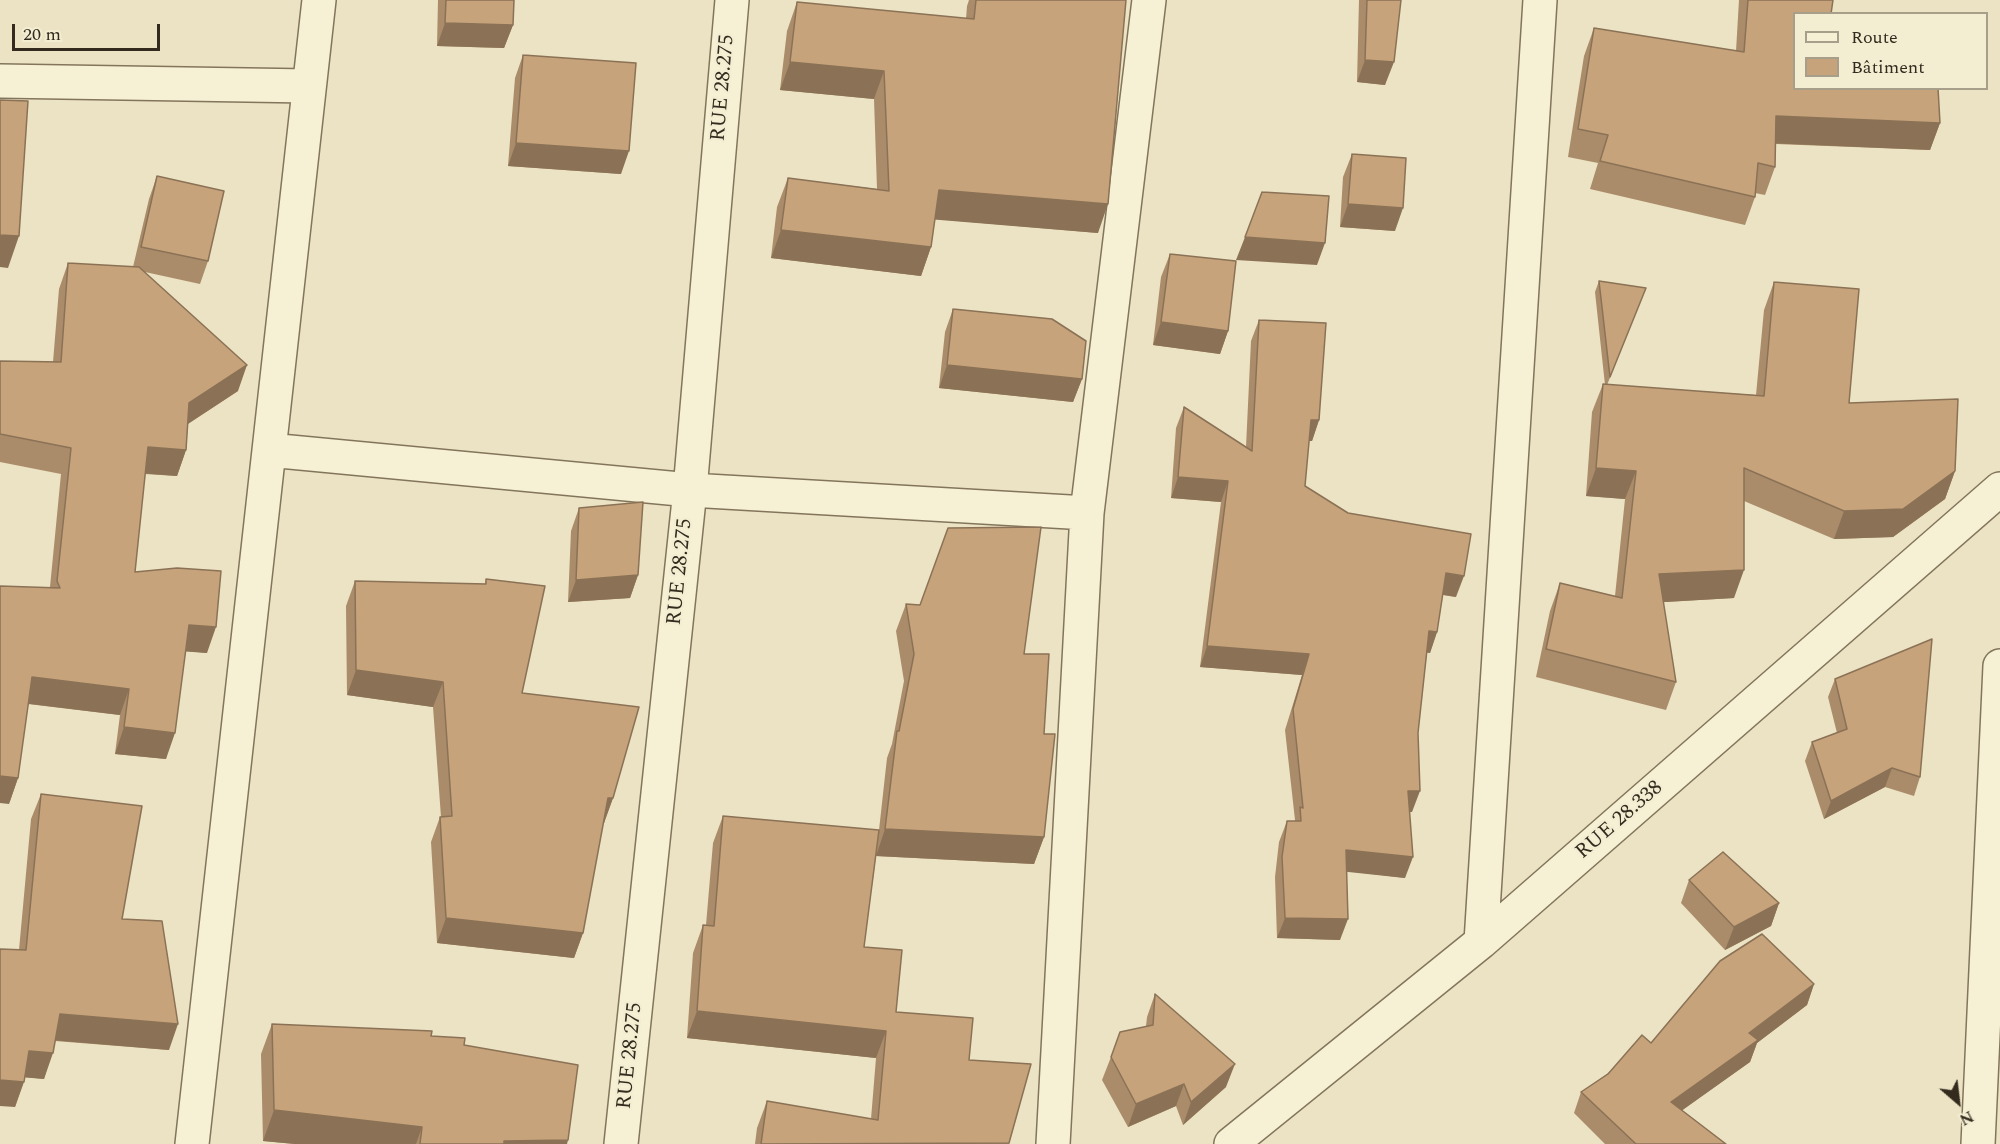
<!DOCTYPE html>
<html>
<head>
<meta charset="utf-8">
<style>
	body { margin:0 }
	#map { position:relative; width:2000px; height:1144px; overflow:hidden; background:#ebe3c3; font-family:Spectral,serif }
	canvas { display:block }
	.legend { position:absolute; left:1793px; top:12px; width:195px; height:78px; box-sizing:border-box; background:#f3edd2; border:2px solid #a79f8a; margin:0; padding:8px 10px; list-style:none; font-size:18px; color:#342b1e }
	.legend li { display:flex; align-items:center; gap:12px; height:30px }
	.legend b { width:30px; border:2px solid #a79f8a }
	.north { position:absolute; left:1928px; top:1072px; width:60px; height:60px; -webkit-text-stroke:4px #f3edd2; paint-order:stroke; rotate:152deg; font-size:16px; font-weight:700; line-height:24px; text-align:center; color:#342b1e }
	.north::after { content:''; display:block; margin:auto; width:21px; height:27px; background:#342b1e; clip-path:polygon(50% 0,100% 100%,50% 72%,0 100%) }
	.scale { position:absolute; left:12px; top:24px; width:148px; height:27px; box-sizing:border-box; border:3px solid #342b1e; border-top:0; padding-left:8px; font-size:18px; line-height:21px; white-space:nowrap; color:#342b1e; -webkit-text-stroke:4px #f3edd2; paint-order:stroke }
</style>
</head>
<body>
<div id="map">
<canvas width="2000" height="1144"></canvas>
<ul class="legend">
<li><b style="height:8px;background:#f6f0d5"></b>Route</li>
<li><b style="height:16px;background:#c6a37b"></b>Bâtiment</li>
</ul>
<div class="north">N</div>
<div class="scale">20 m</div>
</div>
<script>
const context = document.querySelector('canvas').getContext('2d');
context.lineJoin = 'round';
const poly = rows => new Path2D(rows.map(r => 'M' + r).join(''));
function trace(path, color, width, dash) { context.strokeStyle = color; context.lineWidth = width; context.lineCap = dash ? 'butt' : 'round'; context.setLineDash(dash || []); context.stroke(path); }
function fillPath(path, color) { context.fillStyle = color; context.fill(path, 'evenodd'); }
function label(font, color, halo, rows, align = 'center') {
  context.font = font + ' Spectral,serif'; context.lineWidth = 4.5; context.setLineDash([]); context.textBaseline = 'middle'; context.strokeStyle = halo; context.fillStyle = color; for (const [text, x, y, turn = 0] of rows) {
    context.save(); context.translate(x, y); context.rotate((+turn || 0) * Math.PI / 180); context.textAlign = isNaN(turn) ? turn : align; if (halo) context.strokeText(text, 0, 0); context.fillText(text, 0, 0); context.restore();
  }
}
const minor = poly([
	[0,81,309,86],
	[269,450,690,490,1087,513],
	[1481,942,1540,0],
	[192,1144,319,0],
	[621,1144,690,490,732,0],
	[1053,1144,1087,513,1149,0],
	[1231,1144,1481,942,2000,489],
	[1978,1144,2000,666]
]);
trace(minor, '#83755b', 36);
trace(minor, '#f6f0d5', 33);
fillPath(poly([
	[438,0,514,0,513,25,504,48,437,46],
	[969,0,1126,0,1098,233,935,219,931,247,921,276,771,258,777,207,788,178,877,189,874,99,780,90,787,31,797,2,966,19,967,6],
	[1359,0,1401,0,1385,85,1357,82],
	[1739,0,1833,0,1794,88,1940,123,1930,150,1776,144,1775,167,1765,195,1755,193,1755,197,1745,225,1590,189,1598,163,1568,157,1584,56,1594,28,1736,51],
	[523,55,621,174,508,166,515,78],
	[1352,154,1395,231,1340,227,1343,177],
	[157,176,208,261,200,284,145,272,238,391,188,424,186,450,177,476,145,474,135,572,207,653,186,651,166,759,115,754,120,715,28,704,18,778,9,804,50,587,61,474,0,462,0,361,53,362,59,289,68,263,133,267,149,199],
	[1170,254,1228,331,1220,354,1153,345,1161,277],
	[1599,281,1646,288,1607,385,1756,395,1764,310,1774,282,1849,403,1955,471,1945,499,1893,537,1834,539,1744,501,1734,598,1663,602,1676,682,1666,710,1536,677,1550,611,1560,583,1615,596,1625,499,1586,496,1592,412,1603,384,1605,385,1595,292],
	[953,309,1082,379,1073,402,939,388,945,332],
	[1259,320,1319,420,1312,441,1309,441,1305,486,1456,597,1443,595,1437,632,1430,653,1427,652,1418,733,1412,812,1410,812,1405,878,1347,871,1340,940,1277,938,1275,877,1279,842,1287,821,1295,821,1295,820,1285,730,1302,675,1200,667,1221,502,1171,498,1176,428,1184,407,1246,447,1251,341],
	[579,508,638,575,630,598,568,602,571,531],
	[486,579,522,693,613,798,604,823,603,823,583,933,574,958,437,943,431,842,440,817,441,817,433,707,347,695,346,606,355,581,485,584],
	[906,604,1024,654,1044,734,1044,837,1034,864,876,856,864,947,896,1012,969,1060,1031,1064,1009,1144,755,1144,757,1128,767,1101,871,1119,876,1058,687,1038,693,953,703,925,706,925,713,843,723,816,879,830,887,758,892,744,904,681,896,631],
	[1835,679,1920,777,1914,796,1885,787,1824,819,1805,761,1812,742,1837,733,1828,697],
	[41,794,122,919,169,1050,55,1041,44,1079,25,1077,15,1107,19,950,31,819],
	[1689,880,1779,903,1771,926,1725,950,1681,903],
	[1814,984,1807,1005,1757,1043,1750,1062,1682,1110,1726,1144,1605,1144,1574,1113,1581,1092,1651,1043],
	[1155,994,1226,1087,1183,1125,1176,1106,1128,1127,1102,1080,1111,1057,1146,1026,1147,1017],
	[272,1024,431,1036,464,1045,567,1144,295,1144,263,1141,261,1054]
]), '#aa8c6a');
fillPath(poly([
	[445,23,513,25,504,48,437,46],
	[1365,60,1394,62,1385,85,1357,82],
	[790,62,884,71,874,99,780,90],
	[1776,116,1940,123,1930,150,1766,143],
	[516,143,629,151,621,174,508,166],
	[939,190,1108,204,1098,233,928,219],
	[1348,204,1403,208,1395,231,1340,227],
	[781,230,931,247,921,276,771,258],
	[0,235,19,236,8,268,0,267],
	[1245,237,1325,243,1317,265,1236,260],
	[1161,322,1228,331,1220,354,1153,345],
	[247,365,238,391,180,429,189,403],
	[947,365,1082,379,1073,402,939,388],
	[1311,420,1319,420,1312,441,1304,441],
	[148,447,186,450,177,476,138,473],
	[1596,468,1636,471,1625,499,1586,496],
	[1955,471,1945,499,1893,537,1834,539,1844,511],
	[1178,477,1228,481,1221,502,1171,498],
	[1744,570,1734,598,1649,603,1659,574],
	[1446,573,1464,576,1456,597,1438,594],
	[638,575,630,598,568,602,576,580],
	[189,625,216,627,207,653,179,651],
	[1429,631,1437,632,1430,653,1421,652],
	[1207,646,1309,654,1302,675,1200,667],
	[356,670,443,682,433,707,347,695],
	[32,677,129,689,120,715,22,703],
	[124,727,175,733,166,759,115,754],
	[1892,768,1885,787,1824,819,1831,801],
	[0,776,18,778,9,804,0,803],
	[1408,791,1420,791,1412,812,1401,812],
	[608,798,613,798,604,823,598,823],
	[885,829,1044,837,1034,864,876,856],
	[1346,850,1413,857,1405,878,1339,871],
	[1779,903,1771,926,1725,950,1734,927],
	[446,918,583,933,574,958,437,943],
	[1285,918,1348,919,1340,940,1277,938],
	[1814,984,1807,1005,1757,1043,1750,1062,1663,1124,1671,1102,1749,1033],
	[697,1011,886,1031,876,1058,687,1038],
	[60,1014,178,1024,169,1050,50,1040],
	[29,1051,53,1053,44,1079,20,1077],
	[1235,1064,1226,1087,1183,1125,1191,1102],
	[0,1080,24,1082,15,1107,0,1106],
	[1184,1084,1176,1106,1128,1127,1136,1104],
	[274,1110,422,1127,416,1144,295,1144,263,1141],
	[568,1140,567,1144,503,1144,504,1141]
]), '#8b7256');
const building = poly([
	[446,0,514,0,513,25,445,23,446,0],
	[976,0,1126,0,1108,204,939,190,931,247,781,230,788,178,889,191,884,71,790,62,797,2,974,19,976,0],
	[1367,0,1401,0,1394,62,1365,60,1367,0],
	[1748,0,1833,0,1831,14,1794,14,1794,88,1938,88,1940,123,1776,116,1775,167,1758,163,1755,197,1600,161,1608,135,1578,129,1594,28,1744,52,1748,0],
	[523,55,636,63,629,151,516,143,523,55],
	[0,100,28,101,19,236,0,235,0,100],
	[1352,154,1406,158,1403,208,1348,204,1352,154],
	[157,176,224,191,208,261,141,247,157,176],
	[1262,192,1329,196,1325,243,1245,237,1262,192],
	[1170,254,1236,261,1228,331,1161,322,1170,254],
	[68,263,139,267,247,365,189,403,186,450,148,447,135,572,177,568,221,571,216,627,189,625,175,733,124,727,129,689,32,677,18,778,0,776,0,586,60,588,57,581,71,448,0,434,0,361,61,362,68,263],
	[1599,281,1646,288,1610,377,1599,281],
	[1774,282,1859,289,1849,403,1958,399,1955,471,1903,509,1844,511,1744,468,1744,570,1659,574,1676,682,1546,649,1560,583,1622,598,1636,471,1596,468,1603,384,1764,396,1774,282],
	[953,309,1052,319,1086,341,1082,379,947,365,953,309],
	[1259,320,1326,323,1319,420,1311,420,1305,486,1348,513,1471,534,1464,576,1446,573,1437,632,1429,631,1418,733,1420,791,1408,791,1413,857,1346,850,1348,919,1285,918,1282,857,1287,821,1301,821,1300,807,1303,808,1293,709,1309,654,1207,646,1228,481,1178,477,1184,407,1252,451,1259,320],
	[643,502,638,575,576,580,579,508,643,502],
	[1041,527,1024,654,1049,654,1044,734,1055,734,1044,837,885,829,897,731,899,731,914,654,906,604,920,605,948,528,1041,527],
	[486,579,545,586,522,693,639,707,613,798,608,798,583,933,446,918,440,817,452,816,443,682,356,670,355,581,486,584,486,579],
	[1932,639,1920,777,1892,768,1831,801,1812,742,1847,729,1835,679,1932,639],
	[41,794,142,806,122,919,162,921,178,1024,60,1014,53,1053,29,1051,24,1082,0,1080,0,949,26,950,41,794],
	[723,816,879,830,864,947,902,950,896,1012,973,1018,969,1060,1031,1064,1009,1143,761,1144,767,1101,878,1120,886,1031,697,1011,703,925,714,926,723,816],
	[1723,852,1779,903,1734,927,1689,880,1723,852],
	[1762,934,1814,984,1749,1033,1758,1040,1671,1102,1726,1144,1636,1144,1581,1092,1608,1074,1642,1035,1651,1043,1720,961,1762,934],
	[1155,994,1235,1064,1191,1102,1184,1084,1136,1104,1111,1057,1120,1032,1153,1025,1155,994],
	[272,1024,432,1031,431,1036,465,1038,464,1045,578,1065,568,1140,504,1141,504,1144,420,1144,422,1127,274,1110,272,1024]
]);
fillPath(building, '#c6a37b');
trace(building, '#8b7256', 1.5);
label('21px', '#342b1e', '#f3edd2', [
	["RUE 28.275",724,88,-85],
	["RUE 28.275",681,572,-84],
	["RUE 28.338",1620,821,-41],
	["RUE 28.275",631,1056,-84]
]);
</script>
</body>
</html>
